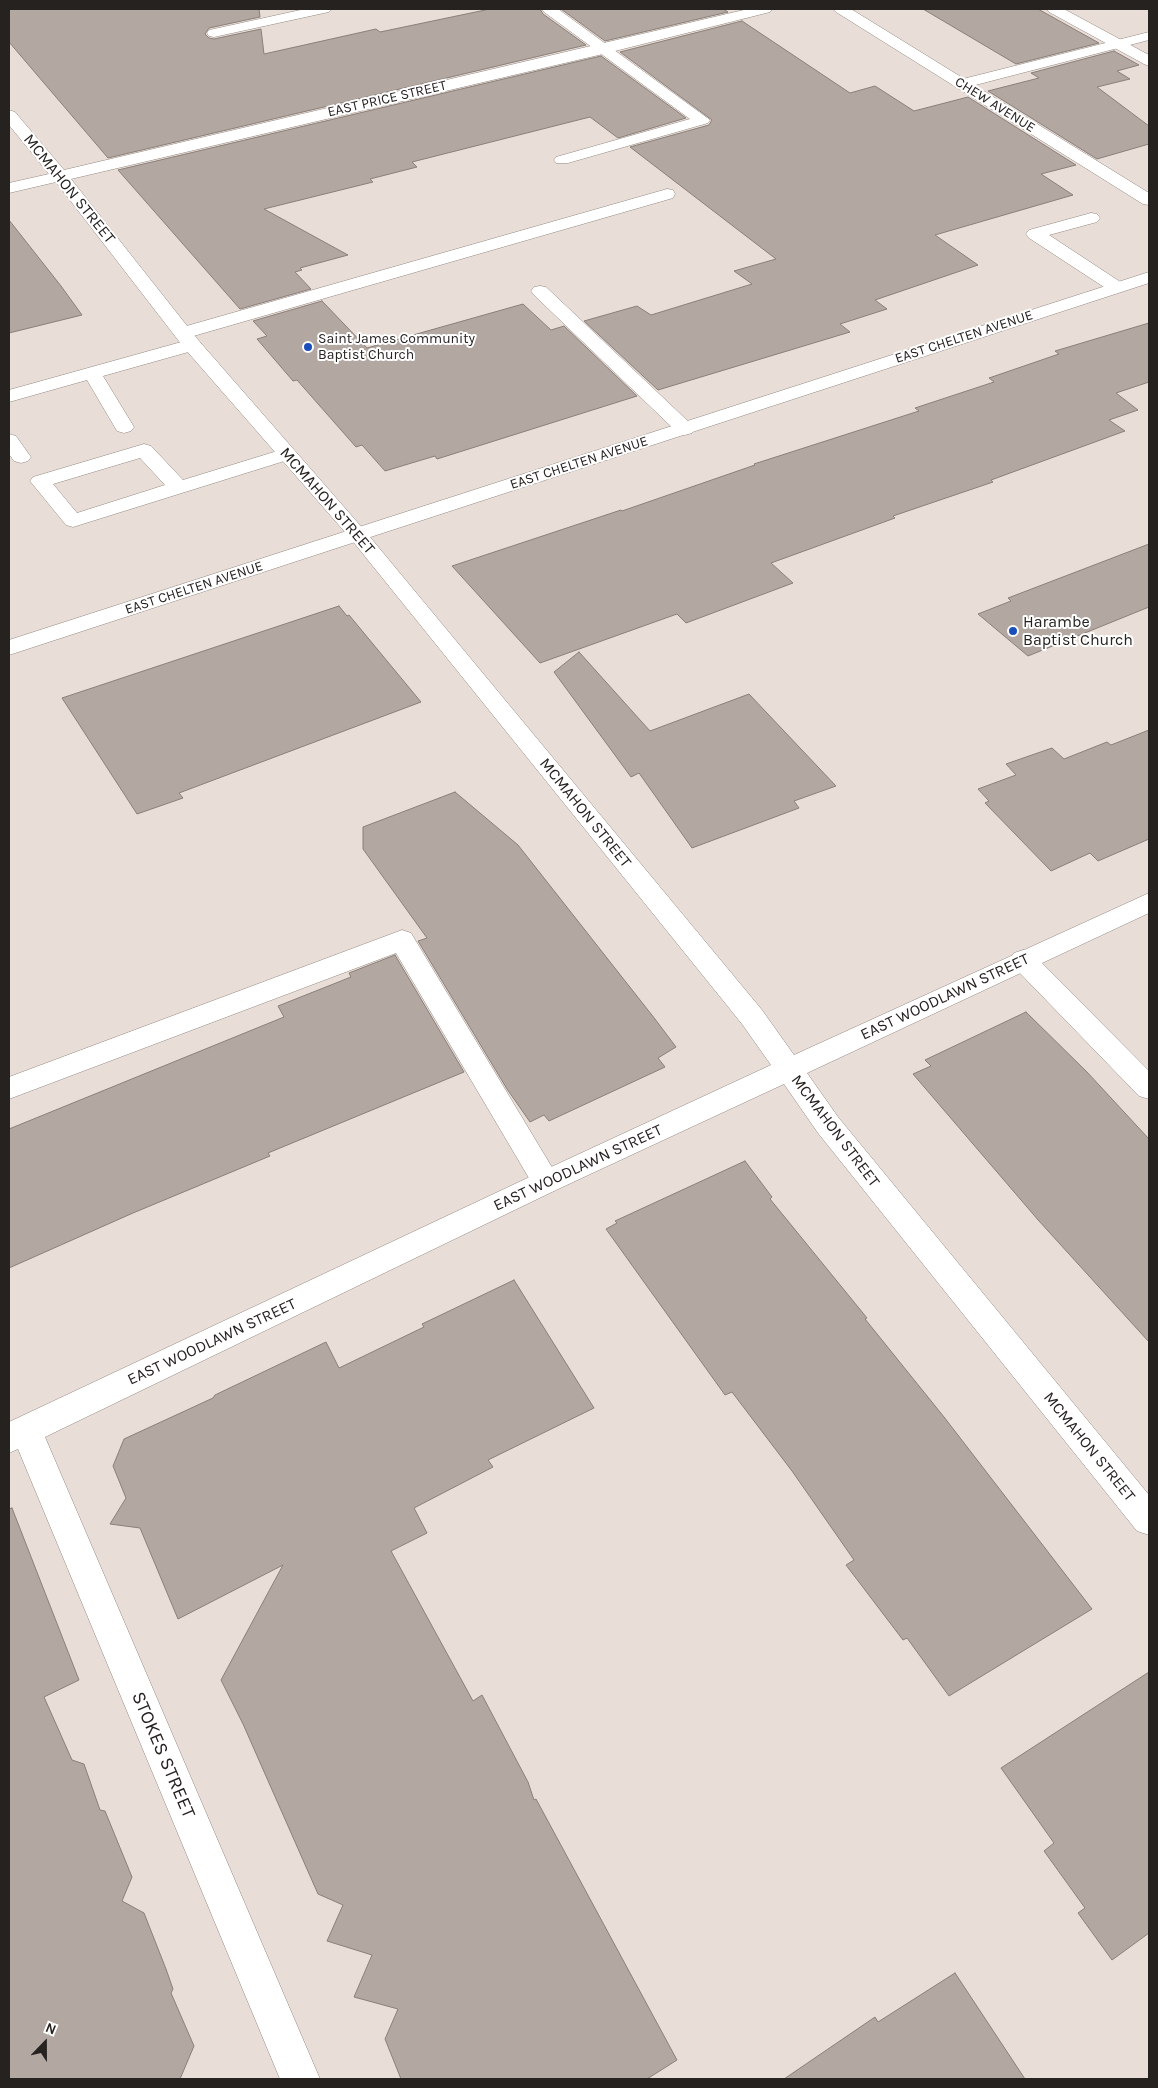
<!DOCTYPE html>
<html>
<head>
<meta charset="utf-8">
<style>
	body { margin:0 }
	#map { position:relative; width:1158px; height:2088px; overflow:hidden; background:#e9ded7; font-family:Karla,sans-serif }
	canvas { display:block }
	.frame { position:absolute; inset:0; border:10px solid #262220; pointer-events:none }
	.north { position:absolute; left:20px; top:2018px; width:50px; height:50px; -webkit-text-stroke:4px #fff; paint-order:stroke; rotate:22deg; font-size:14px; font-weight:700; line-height:20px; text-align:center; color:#262220 }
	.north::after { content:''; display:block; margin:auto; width:18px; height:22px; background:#262220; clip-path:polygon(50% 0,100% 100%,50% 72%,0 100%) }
</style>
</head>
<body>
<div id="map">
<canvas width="1158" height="2088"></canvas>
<div class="frame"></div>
<div class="north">N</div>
</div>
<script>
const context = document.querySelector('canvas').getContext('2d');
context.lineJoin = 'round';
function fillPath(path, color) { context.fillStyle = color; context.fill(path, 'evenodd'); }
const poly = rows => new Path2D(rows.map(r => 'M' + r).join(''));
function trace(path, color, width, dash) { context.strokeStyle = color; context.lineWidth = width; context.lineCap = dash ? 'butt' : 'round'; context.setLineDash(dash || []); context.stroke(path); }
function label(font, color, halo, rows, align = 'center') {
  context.font = font + ' Karla,sans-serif'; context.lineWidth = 4; context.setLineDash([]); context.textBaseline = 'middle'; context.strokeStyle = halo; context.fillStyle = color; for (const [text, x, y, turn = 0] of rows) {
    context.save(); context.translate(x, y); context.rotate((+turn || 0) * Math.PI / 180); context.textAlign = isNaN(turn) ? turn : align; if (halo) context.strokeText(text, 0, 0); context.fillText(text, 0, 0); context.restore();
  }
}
const building = poly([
	[9,9,259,9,260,17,209,28,205,34,209,38,214,39,261,29,264,54,376,29,380,32,490,9,540,9,543,14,586,45,108,158,9,42,9,9],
	[561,9,723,9,728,12,605,41,561,9],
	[923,9,1038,9,1099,43,1016,64,923,9],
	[742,21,850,93,875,86,914,111,968,97,1076,165,1041,174,1073,195,935,235,978,265,875,300,887,309,840,324,850,332,658,390,584,321,637,306,651,315,752,284,734,271,776,259,630,147,709,125,712,120,620,52,742,21],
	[1114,51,1139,65,1117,71,1130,79,1097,87,1149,126,1149,144,1097,159,988,91,1039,78,1031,73,1114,51],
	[601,56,686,118,618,138,590,117,412,162,417,167,370,179,373,182,264,209,348,255,300,268,302,270,295,272,311,289,240,309,118,170,601,56],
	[9,220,61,286,82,315,9,333,9,220],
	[322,301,367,348,523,304,551,330,564,326,637,396,437,459,435,456,385,471,362,445,356,447,297,380,293,381,257,339,267,336,253,321,322,301],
	[1149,323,1149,382,1116,393,1138,410,1109,420,1125,431,991,480,993,482,893,516,895,518,771,563,793,583,686,623,677,614,540,663,452,566,621,510,622,511,755,465,754,464,919,411,915,408,994,382,989,378,1059,354,1055,351,1149,323],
	[1149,544,1149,607,1028,656,978,614,1011,601,1008,598,1149,544],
	[339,606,347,616,349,615,421,702,179,793,183,798,137,814,62,698,339,606],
	[579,652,650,731,749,694,836,786,794,801,799,808,692,848,639,773,631,777,554,672,579,652],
	[1149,730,1149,839,1098,861,1090,853,1051,871,985,803,989,801,978,789,1016,775,1006,764,1052,748,1064,759,1107,742,1111,745,1149,730],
	[455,792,518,845,655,1019,676,1047,658,1058,665,1067,549,1121,544,1115,530,1122,507,1089,418,941,427,938,363,849,363,827,455,792],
	[395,955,464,1072,268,1153,270,1156,133,1213,9,1268,9,1129,284,1017,278,1006,351,977,349,973,395,955],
	[1026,1012,1087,1072,1149,1139,1149,1342,1039,1221,913,1074,931,1066,925,1060,1026,1012],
	[745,1161,772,1197,770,1199,867,1318,865,1319,944,1417,1092,1609,949,1696,907,1638,903,1640,846,1565,854,1560,792,1471,732,1392,725,1395,606,1229,617,1223,615,1221,745,1161],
	[514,1280,594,1408,488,1460,493,1467,414,1508,427,1533,391,1551,473,1701,482,1695,528,1782,534,1800,536,1799,677,2060,647,2079,401,2079,385,2039,398,2009,354,1997,372,1955,327,1941,343,1905,318,1894,243,1724,221,1680,283,1565,178,1619,140,1528,110,1524,126,1498,113,1466,124,1439,213,1398,215,1395,326,1342,339,1368,424,1327,422,1324,514,1280],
	[12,1508,79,1680,44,1697,72,1760,84,1764,100,1810,105,1811,132,1877,122,1901,144,1913,166,1969,173,1989,171,1993,194,2046,180,2079,9,2079,9,1509,12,1508],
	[1149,1672,1149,1933,1112,1960,1078,1913,1085,1908,1044,1851,1054,1843,1001,1768,1149,1672],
	[955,1973,1025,2079,784,2079,875,2017,878,2022,955,1973]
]);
fillPath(building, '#b2a7a1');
trace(building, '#8a7f79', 1);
const service = poly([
	[305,9,331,9,329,12,324,13,214,37,209,36,207,33,209,30,214,29,305,9],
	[542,9,558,9,710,120,708,123,568,163,556,163,554,160,556,157,690,119,544,12,542,9],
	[1047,9,1064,9,1149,55,1149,66,1144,64,1049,12,1047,9],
	[667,189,673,190,675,194,673,198,190,337,183,339,176,337,174,333,176,329,667,189],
	[1091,213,1097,214,1100,218,1097,222,1049,235,1122,283,1125,287,1122,291,1116,292,1110,291,1029,238,1026,234,1029,230,1091,213],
	[540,286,546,287,692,425,695,429,692,433,685,435,678,433,534,295,531,291,534,287,540,286],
	[192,339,199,341,201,345,199,349,103,376,134,427,131,431,124,433,117,431,87,380,9,402,9,390,192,339],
	[9,434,16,436,28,453,31,457,28,461,21,463,14,461,9,454,9,434],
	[144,444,151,446,183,480,287,448,294,450,297,454,294,458,73,527,66,525,30,481,33,477,144,444],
	[140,458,165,485,77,513,53,484,140,458],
	[402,930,411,933,556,1174,561,1182,556,1190,546,1194,536,1190,396,953,9,1099,9,1077,402,930],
	[1023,950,1032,953,1149,1071,1149,1099,1139,1096,1014,967,1010,960,1014,953,1023,950]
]);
const minor = poly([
	[748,9,772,9,770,12,603,54,71,179,199,341,365,531,762,1010,794,1055,1149,893,1149,913,807,1073,838,1117,1149,1495,1149,1535,1137,1531,818,1133,784,1084,556,1190,45,1437,320,2079,280,2079,18,1449,9,1453,9,1422,536,1174,771,1065,742,1024,351,539,185,349,56,182,9,193,9,183,49,174,9,125,9,110,15,112,64,170,748,9],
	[1149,32,1149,40,960,89,955,87,952,84,955,81,1149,32]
]);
const tertiary = poly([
	[834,9,851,9,1149,193,1149,205,1143,204,836,12,834,9],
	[1149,272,1149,283,9,655,9,640,1149,272]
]);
trace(service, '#938882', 1);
trace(minor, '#938882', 1);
trace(tertiary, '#938882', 1);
fillPath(service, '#fff');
fillPath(minor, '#fff');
fillPath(tertiary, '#fff');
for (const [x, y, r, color] of [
	[308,347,5,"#194ebb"],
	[1013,631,5,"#194ebb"]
]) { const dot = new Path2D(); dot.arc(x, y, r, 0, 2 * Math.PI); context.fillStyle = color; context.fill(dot); trace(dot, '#fff', 2); }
label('14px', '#262220', '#fff', [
	["EAST PRICE STREET",387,99,-13],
	["CHEW AVENUE",995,105,32],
	["EAST CHELTEN AVENUE",964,337,-18],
	["EAST CHELTEN AVENUE",579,463,-18],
	["EAST CHELTEN AVENUE",194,588,-18]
]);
label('14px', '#262220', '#fff', [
	["Saint James Community",318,339],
	["Baptist Church",318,355]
], 'left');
label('16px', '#262220', '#fff', [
	["MCMAHON STREET",69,189,51],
	["MCMAHON STREET",327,501,49],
	["MCMAHON STREET",585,813,51],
	["EAST WOODLAWN STREET",945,997,-25],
	["MCMAHON STREET",835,1131,53],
	["EAST WOODLAWN STREET",578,1168,-25],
	["EAST WOODLAWN STREET",212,1342,-25],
	["MCMAHON STREET",1089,1447,51]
]);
label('16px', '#262220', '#fff', [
	["Harambe",1023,622],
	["Baptist Church",1023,640]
], 'left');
label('19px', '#262220', '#fff', [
	["STOKES STREET",163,1755,67]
]);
</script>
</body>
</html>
